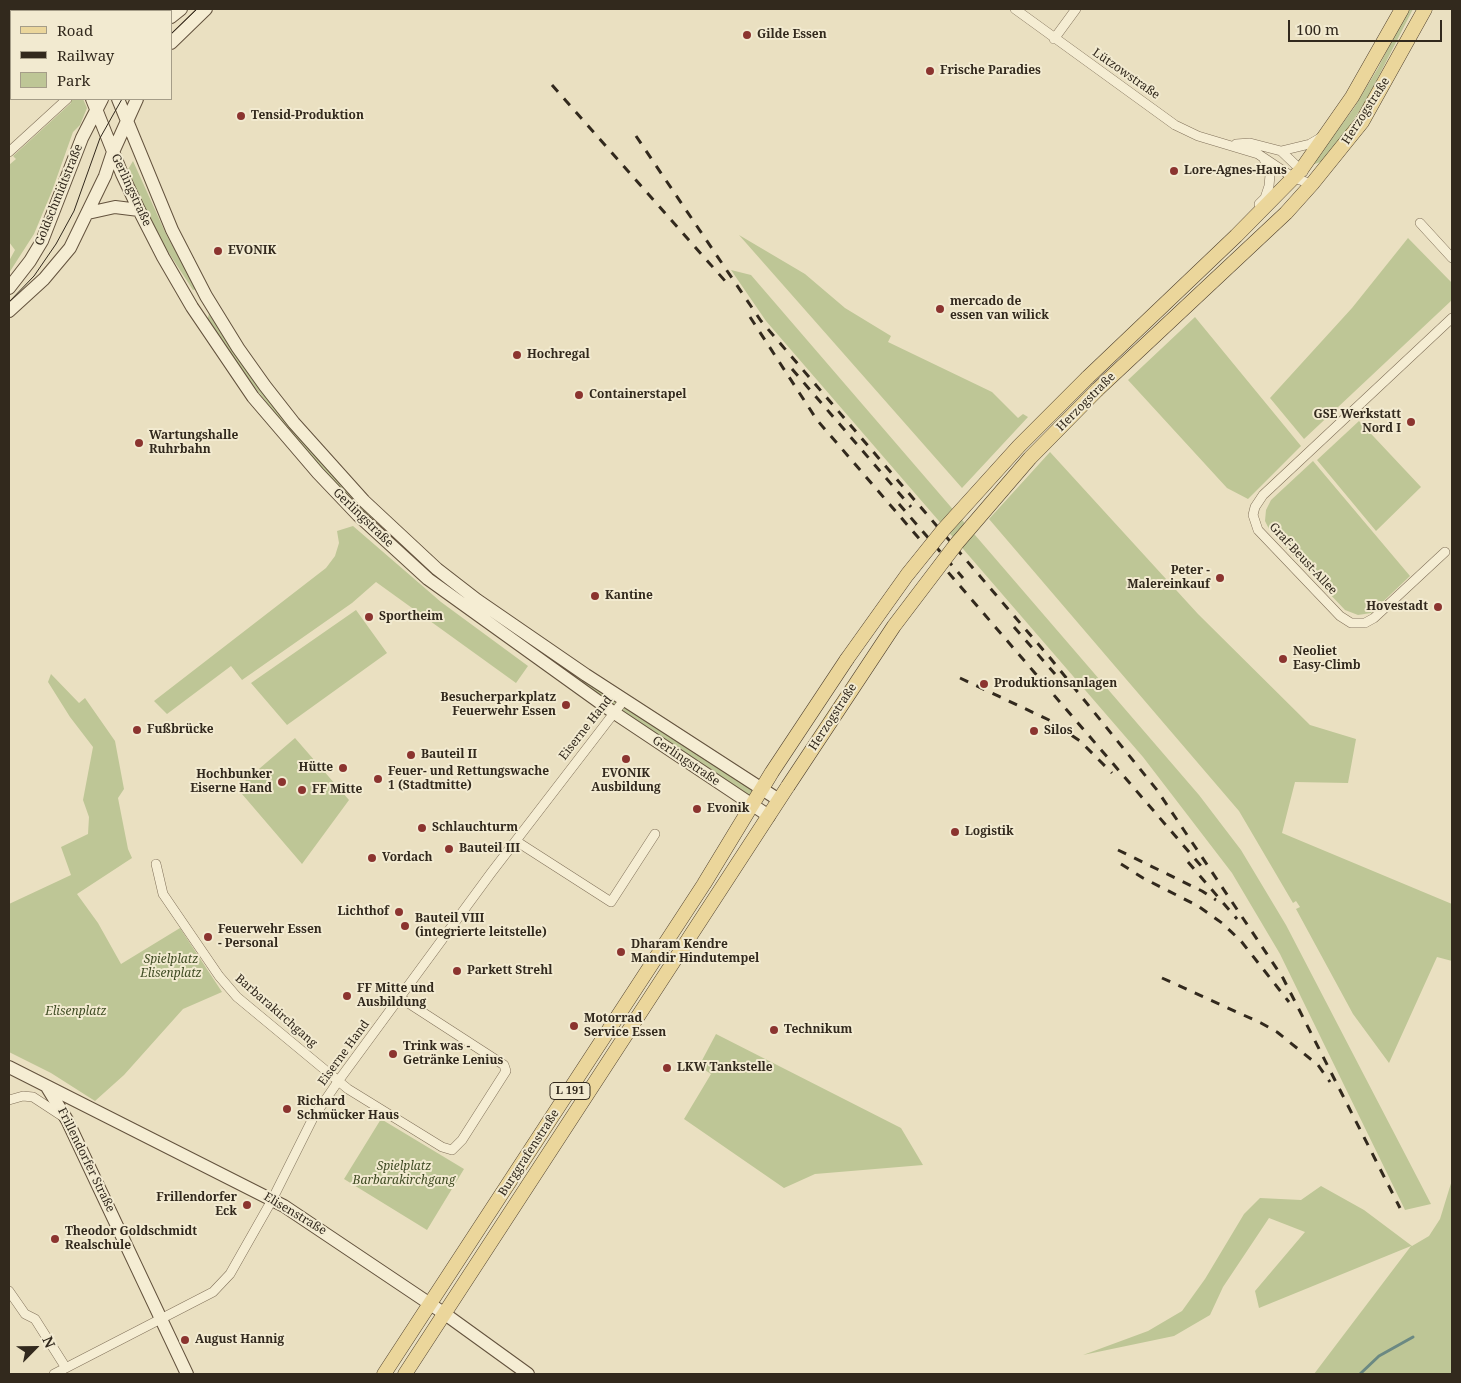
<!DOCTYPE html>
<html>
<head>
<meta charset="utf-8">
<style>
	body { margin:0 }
	#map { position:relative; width:1461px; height:1383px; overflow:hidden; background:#eae0c1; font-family:"Noto Serif",serif }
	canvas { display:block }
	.frame { position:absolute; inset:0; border:10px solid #32291d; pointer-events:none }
	.legend { position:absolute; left:10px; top:10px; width:162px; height:90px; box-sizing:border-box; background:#f2ead0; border:1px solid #a59d88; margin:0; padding:6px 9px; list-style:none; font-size:15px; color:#32291d }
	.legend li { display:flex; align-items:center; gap:10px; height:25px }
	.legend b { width:25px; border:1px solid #a59d88 }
	.north { position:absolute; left:10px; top:1323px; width:50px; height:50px; -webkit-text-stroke:4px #f2ead0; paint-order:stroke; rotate:67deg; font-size:14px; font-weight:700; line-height:20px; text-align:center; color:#32291d }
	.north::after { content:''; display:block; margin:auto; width:18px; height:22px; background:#32291d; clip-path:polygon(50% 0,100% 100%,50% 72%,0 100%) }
	.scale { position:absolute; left:1288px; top:20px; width:154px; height:22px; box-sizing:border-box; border:2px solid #32291d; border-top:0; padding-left:6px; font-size:15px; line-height:18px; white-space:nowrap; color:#32291d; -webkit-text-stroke:4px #f2ead0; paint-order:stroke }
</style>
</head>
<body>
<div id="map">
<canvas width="1461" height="1383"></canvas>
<div class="frame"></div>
<ul class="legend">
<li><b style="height:6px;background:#ebd69b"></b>Road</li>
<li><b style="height:6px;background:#32291d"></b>Railway</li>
<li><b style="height:14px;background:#bec696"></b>Park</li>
</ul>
<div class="north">N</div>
<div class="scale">100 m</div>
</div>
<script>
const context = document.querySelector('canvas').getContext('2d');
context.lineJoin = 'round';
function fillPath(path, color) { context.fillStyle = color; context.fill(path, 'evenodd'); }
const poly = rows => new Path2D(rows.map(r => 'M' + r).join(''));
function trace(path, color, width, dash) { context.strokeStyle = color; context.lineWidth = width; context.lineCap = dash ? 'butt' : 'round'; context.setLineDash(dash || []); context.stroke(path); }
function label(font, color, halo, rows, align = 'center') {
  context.font = font + ' "Noto Serif",serif'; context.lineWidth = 4; context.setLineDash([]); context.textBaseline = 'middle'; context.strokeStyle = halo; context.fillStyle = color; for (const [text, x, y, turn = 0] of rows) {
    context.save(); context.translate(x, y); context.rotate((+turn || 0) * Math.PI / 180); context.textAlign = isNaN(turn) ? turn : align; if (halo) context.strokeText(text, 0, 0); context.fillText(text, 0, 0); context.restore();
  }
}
fillPath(poly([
	[1408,9,1413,9,1367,99,1345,133,1323,161,1312,165,1354,108,1378,68],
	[71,99,83,99,87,108,80,125,73,132,52,191,34,234,9,273,9,261,15,250,9,242,9,165,16,159,13,156,71,103],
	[133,161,166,234,196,289,193,290,161,241,127,171],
	[739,235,805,274,845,308,891,336,888,342,992,392,1018,418,1023,414,1028,417,962,488],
	[1408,238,1452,283,1452,300,1304,439,1270,398,1352,308],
	[731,270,751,275,1199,795,1241,850,1286,925,1431,1204,1405,1210,1280,954,1232,873,1143,757,766,321],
	[209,314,235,354,325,467,386,531,434,574,763,789,753,805,431,575,357,507,288,430,213,333,207,321],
	[1195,317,1301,446,1248,499,1227,488,1128,380],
	[1359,421,1421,487,1376,531,1317,460],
	[1050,452,1198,614,1310,725,1356,739,1348,783,1295,782,1282,833,1452,904,1452,961,1437,957,1389,1063,1353,1014,1296,909,1300,907,1296,901,1293,903,1239,811,989,519],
	[1313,461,1410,576,1371,613,1358,615,1345,610,1270,531,1265,521,1266,510,1271,500],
	[353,526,441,602,528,666,516,683,376,582,352,603,242,680,231,666,167,714,154,701,326,568,335,556,339,543,337,531],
	[356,610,387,653,287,725,251,683],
	[51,674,79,703,85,698,115,741,124,789,118,798,128,849,132,858,77,894,98,923,121,964,180,928,222,992,183,1009,124,1075,95,1101,51,1073,9,1052,9,904,71,875,61,847,88,834,89,817,83,800,93,747,70,717,48,682],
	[295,738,349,800,302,864,242,794,245,781],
	[716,1034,901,1128,923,1165,815,1174,784,1188,684,1119,711,1074,699,1066],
	[381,1119,464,1169,427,1230,344,1179],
	[1452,1180,1452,1374,1314,1374,1411,1246,1259,1308,1255,1291,1305,1232,1269,1218,1223,1287,1210,1315,1174,1336,1083,1355,1148,1331,1182,1311,1205,1279,1244,1214,1260,1198,1301,1200,1321,1186,1364,1210,1412,1246,1429,1236,1440,1219]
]), '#bec696');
trace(poly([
	[1360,1374,1379,1356,1413,1337]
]), '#6b8983', 3);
const street = poly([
	[103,9,106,11],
	[1015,9,1175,125,1198,136,1258,154,1294,178,1312,184],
	[9,31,11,34],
	[1054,39,1076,9],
	[1236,144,1250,143,1281,151,1303,172],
	[1281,151,1310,144,1322,137],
	[9,152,67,99],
	[1259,204,1265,198,1269,186,1270,175,1264,159],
	[1420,223,1452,258],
	[1445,552,1374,618,1365,623,1351,623,1340,616,1258,530,1253,515,1255,507,1263,495,1452,318],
	[516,841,611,902,655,834],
	[156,864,163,894,219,976,237,997,348,1089,442,1147,452,1150,462,1140,506,1071,504,1065,399,997],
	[9,1100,23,1096,33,1097,62,1116],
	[9,1291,25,1314,35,1319,66,1368],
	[54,1374,213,1292,230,1274,272,1200,313,1118,339,1080,491,873,624,700]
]);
const secondary = poly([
	[48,9,49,11],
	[72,9,74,11],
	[171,17,181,9],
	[171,43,206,9],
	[92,99,122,174,139,210,163,257,192,307,253,397,318,473,358,515,428,579,613,712,769,816],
	[118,99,172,230,206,296,238,348,265,386,294,423,364,501,437,569,477,600,586,675,779,800],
	[88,213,115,207,139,210],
	[9,288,30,261,42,241,82,138,102,99],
	[9,311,44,279,70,248,105,176,113,152,137,99],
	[9,1067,284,1206,445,1314,528,1374],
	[47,1087,67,1120,187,1374]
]);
const primary = poly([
	[1087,378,1236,236,1301,170,1352,97,1402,9],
	[1097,390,1286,213,1312,184,1362,122,1425,9],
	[384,1374,704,884,772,772,847,659],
	[405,1374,788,786]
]);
trace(street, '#81715a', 10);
trace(secondary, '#63523d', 14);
trace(primary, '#4f402e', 15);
trace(street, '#f5edd3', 9);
trace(secondary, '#f5edd3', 12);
trace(primary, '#ebd69b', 14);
trace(poly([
	[171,34,197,9],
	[9,302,34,276,56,244,74,211,100,138,122,99]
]), '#32291d', 1);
trace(poly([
	[552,85,726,282],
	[636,136,761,321,1051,659,1157,790,1283,978,1400,1208],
	[750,317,817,420,1202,867],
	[792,369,911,507],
	[899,504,963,578],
	[1014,627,1055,674],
	[960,678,1049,720,1080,741,1112,773],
	[1118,850,1202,891,1216,900],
	[1188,862,1237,919],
	[1121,864,1143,878,1198,906,1222,923,1241,941,1289,1002],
	[1162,978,1261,1023,1277,1032,1318,1065,1330,1082]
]), '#32291d', 3, [9, 9]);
const primaryBridge = poly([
	[847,659,907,575,944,529,1019,446,1087,378],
	[788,786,894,626,957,543,1030,458,1097,390]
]);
trace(primaryBridge, '#4f402e', 15, []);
trace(primaryBridge, '#ebd69b', 14);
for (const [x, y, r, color] of [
	[747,35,5,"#8b342f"],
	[930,71,5,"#8b342f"],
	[241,116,5,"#8b342f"],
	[1174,171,5,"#8b342f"],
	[218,251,5,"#8b342f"],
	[940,309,5,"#8b342f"],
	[517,355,5,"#8b342f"],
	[579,395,5,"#8b342f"],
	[1411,422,5,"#8b342f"],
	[139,443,5,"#8b342f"],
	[1220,578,5,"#8b342f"],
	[595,596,5,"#8b342f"],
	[1438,607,5,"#8b342f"],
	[369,617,5,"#8b342f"],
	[1283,659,5,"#8b342f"],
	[984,684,5,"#8b342f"],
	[566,705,5,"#8b342f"],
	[137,730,5,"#8b342f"],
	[1034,731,5,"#8b342f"],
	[411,755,5,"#8b342f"],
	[626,759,5,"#8b342f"],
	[343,768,5,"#8b342f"],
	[378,779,5,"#8b342f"],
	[282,782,5,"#8b342f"],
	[302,790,5,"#8b342f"],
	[697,809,5,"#8b342f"],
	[422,828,5,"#8b342f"],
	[955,832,5,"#8b342f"],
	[449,849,5,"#8b342f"],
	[372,858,5,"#8b342f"],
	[399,912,5,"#8b342f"],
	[405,926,5,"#8b342f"],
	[208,937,5,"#8b342f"],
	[621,952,5,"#8b342f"],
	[457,971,5,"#8b342f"],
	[347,996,5,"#8b342f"],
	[574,1026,5,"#8b342f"],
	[774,1030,5,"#8b342f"],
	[393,1054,5,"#8b342f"],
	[667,1068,5,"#8b342f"],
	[287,1109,5,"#8b342f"],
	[247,1205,5,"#8b342f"],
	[55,1239,5,"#8b342f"],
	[185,1340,5,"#8b342f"]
]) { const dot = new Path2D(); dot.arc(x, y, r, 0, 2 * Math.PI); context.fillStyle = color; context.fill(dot); trace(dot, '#f2ead0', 2); }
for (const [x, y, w] of [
	[570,1091,40]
]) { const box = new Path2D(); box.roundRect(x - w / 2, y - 8.5, w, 17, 4); context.fillStyle = '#f2ead0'; context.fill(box); trace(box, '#32291d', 1); }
label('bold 11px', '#32291d', null, [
	["L 191",570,1091]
]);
label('bold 12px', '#32291d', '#f2ead0', [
	["Gilde Essen",757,35],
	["Frische Paradies",940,71],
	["Tensid-Produktion",251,116],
	["Lore-Agnes-Haus",1184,171],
	["EVONIK",228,251],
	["mercado de",950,302],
	["essen van wilick",950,316],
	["Hochregal",527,355],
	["Containerstapel",589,395],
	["GSE Werkstatt",1401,415,"right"],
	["Nord I",1401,429,"right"],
	["Wartungshalle",149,436],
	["Ruhrbahn",149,450],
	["Peter -",1210,571,"right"],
	["Malereinkauf",1210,585,"right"],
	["Kantine",605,596],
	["Hovestadt",1428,607,"right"],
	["Sportheim",379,617],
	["Neoliet",1293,652],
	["Easy-Climb",1293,666],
	["Produktionsanlagen",994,684],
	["Besucherparkplatz",556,698,"right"],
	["Feuerwehr Essen",556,712,"right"],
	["Fußbrücke",147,730],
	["Silos",1044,731],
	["Bauteil II",421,755],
	["Hütte",333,768,"right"],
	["Feuer- und Rettungswache",388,772],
	["1 (Stadtmitte)",388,786],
	["EVONIK",626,774,"center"],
	["Ausbildung",626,788,"center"],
	["Hochbunker",272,775,"right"],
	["Eiserne Hand",272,789,"right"],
	["FF Mitte",312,790],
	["Evonik",707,809],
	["Schlauchturm",432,828],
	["Logistik",965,832],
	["Bauteil III",459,849],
	["Vordach",382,858],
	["Lichthof",389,912,"right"],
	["Bauteil VIII",415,919],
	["(integrierte leitstelle)",415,933],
	["Feuerwehr Essen",218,930],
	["- Personal",218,944],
	["Dharam Kendre",631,945],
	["Mandir Hindutempel",631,959],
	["Parkett Strehl",467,971],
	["FF Mitte und",357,989],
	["Ausbildung",357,1003],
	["Motorrad",584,1019],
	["Service Essen",584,1033],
	["Technikum",784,1030],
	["Trink was -",403,1047],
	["Getränke Lenius",403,1061],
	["LKW Tankstelle",677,1068],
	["Richard",297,1102],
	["Schmücker Haus",297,1116],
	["Frillendorfer",237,1198,"right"],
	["Eck",237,1212,"right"],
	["Theodor Goldschmidt",65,1232],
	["Realschule",65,1246],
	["August Hannig",195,1340]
], 'left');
label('12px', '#32291d', '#f2ead0', [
	["Lützowstraße",1126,74,35],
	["Herzogstraße",1366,111,-57],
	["Gerlingstraße",131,190,65],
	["Goldschmidtstraße",59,195,-68],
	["Herzogstraße",1086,402,-45],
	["Gerlingstraße",363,518,44],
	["Graf-Beust-Allee",1303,559,47],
	["Herzogstraße",833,717,-57],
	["Eiserne Hand",586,728,-52],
	["Gerlingstraße",686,761,34],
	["Barbarakirchgang",276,1011,41],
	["Eiserne Hand",344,1053,-54],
	["Burggrafenstraße",529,1153,-57],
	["Frillendorfer Straße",86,1160,64],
	["Elisenstraße",295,1214,31]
]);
label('italic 12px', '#414d25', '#f2ead0', [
	["Spielplatz",171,960],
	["Elisenplatz",171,974],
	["Elisenplatz",76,1012],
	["Spielplatz",404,1167],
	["Barbarakirchgang",404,1181]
]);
</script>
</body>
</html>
